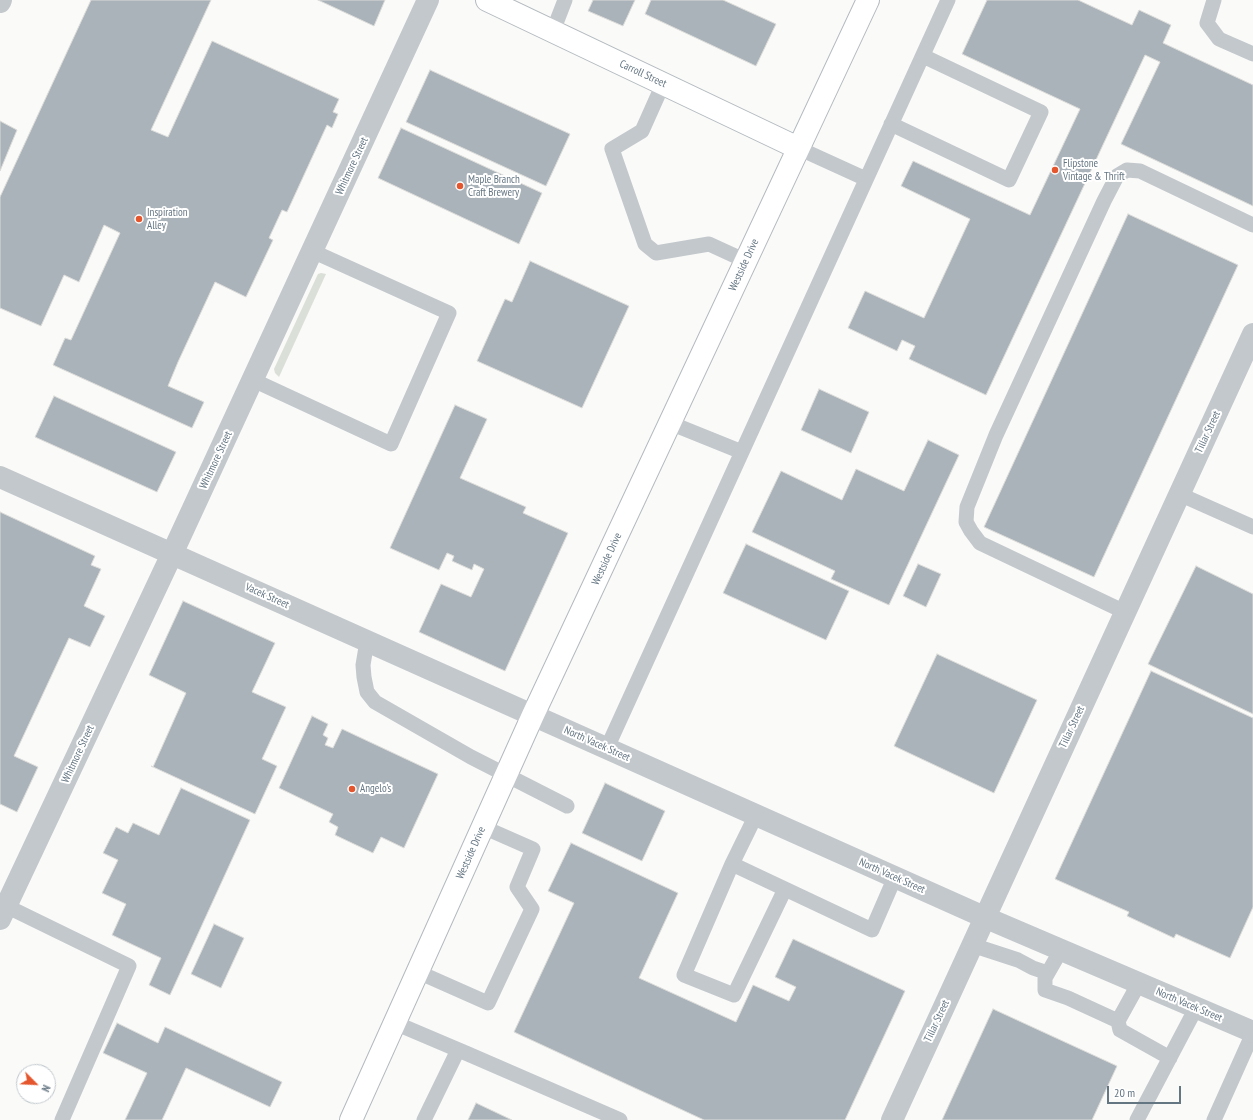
<!DOCTYPE html>
<html>
<head>
<meta charset="utf-8">
<style>
	body { margin:0 }
	#map { position:relative; width:1253px; height:1120px; overflow:hidden; background:#fafaf8; font-family:"PT Sans Narrow",sans-serif }
	canvas { display:block }
	.north { position:absolute; left:16px; top:1064px; width:40px; height:40px; box-sizing:border-box; background:#fff; border:1px solid #c1c8cd; border-radius:50%; rotate:114deg; font-size:11px; font-weight:700; line-height:16px; text-align:center; color:#657683 }
	.north::after { content:''; display:block; margin:auto; width:14px; height:18px; background:#e4572e; clip-path:polygon(50% 0,100% 100%,50% 72%,0 100%) }
	.scale { position:absolute; left:1107px; top:1086px; width:74px; height:18px; box-sizing:border-box; border:2px solid #657683; border-top:0; padding-left:5px; font-size:12px; line-height:14px; white-space:nowrap; color:#657683; -webkit-text-stroke:3px #fff; paint-order:stroke }
</style>
</head>
<body>
<div id="map">
<canvas width="1253" height="1120"></canvas>
<div class="north">N</div>
<div class="scale">20 m</div>
</div>
<script>
const context = document.querySelector('canvas').getContext('2d');
context.lineJoin = 'round';
function fillPath(path, color) { context.fillStyle = color; context.fill(path, 'evenodd'); }
const poly = rows => new Path2D(rows.map(r => 'M' + r).join(''));
function trace(path, color, width, dash) { context.strokeStyle = color; context.lineWidth = width; context.lineCap = dash ? 'butt' : 'round'; context.setLineDash(dash || []); context.stroke(path); }
function label(font, color, halo, rows, align = 'center') {
  context.font = font + ' "PT Sans Narrow",sans-serif'; context.lineWidth = 4; context.setLineDash([]); context.textBaseline = 'middle'; context.strokeStyle = halo; context.fillStyle = color; for (const [text, x, y, turn = 0] of rows) {
    context.save(); context.translate(x, y); context.rotate((+turn || 0) * Math.PI / 180); context.textAlign = isNaN(turn) ? turn : align; if (halo) context.strokeText(text, 0, 0); context.fillText(text, 0, 0); context.restore();
  }
}
fillPath(poly([
	[321,273,326,274,279,377,275,373,274,369,317,276,318,274]
]), '#dadfd7');
const building = poly([
	[91,0,211,0,151,130,168,137,212,41,339,99,333,112,338,114,332,128,327,125,287,212,282,210,269,238,273,240,246,297,215,282,178,362,168,386,204,402,192,428,53,365,65,338,71,340,120,233,104,225,79,282,64,275,41,326,0,308,0,197,91,0],
	[318,0,385,0,374,26,318,0],
	[593,0,635,0,623,26,588,11,593,0],
	[651,0,723,0,776,24,756,66,645,14,651,0],
	[987,0,1078,0,1132,25,1139,10,1171,25,1163,43,1253,85,1253,206,1121,144,1160,62,1145,55,986,395,909,359,915,346,902,340,897,351,848,328,865,291,924,318,970,219,901,186,913,161,1030,215,1080,109,962,54,987,0],
	[430,70,570,134,546,186,406,122,430,70],
	[0,121,17,130,0,171,0,121],
	[401,128,542,193,519,244,378,178,401,128],
	[1128,214,1238,265,1094,577,984,527,1128,214],
	[530,261,629,306,582,408,477,361,505,299,512,302,530,261],
	[819,389,869,412,851,453,801,430,819,389],
	[54,396,176,452,157,492,35,437,54,396],
	[455,405,487,419,460,478,526,507,523,513,568,533,505,671,419,632,441,584,471,597,484,569,474,564,472,570,452,561,454,556,447,553,439,570,390,548,455,405],
	[928,440,959,455,889,605,831,579,835,571,752,532,781,471,842,500,856,469,904,491,928,440],
	[0,512,95,556,91,565,101,569,84,606,105,616,90,647,69,638,14,756,38,767,17,812,0,804,0,512],
	[746,544,849,591,826,640,723,593,746,544],
	[918,564,941,574,926,607,903,596,918,564],
	[1196,566,1253,594,1253,714,1148,664,1196,566],
	[183,601,275,643,252,692,286,707,262,759,277,766,255,814,151,766,153,767,186,693,149,675,183,601],
	[937,654,1037,700,994,793,894,746,937,654],
	[1151,671,1253,718,1253,907,1230,958,1176,934,1174,938,1127,916,1129,912,1055,879,1151,671],
	[312,716,328,724,323,735,328,738,325,745,333,748,342,729,438,774,404,848,381,837,373,853,335,835,338,827,329,822,333,814,279,788,312,716],
	[605,783,665,811,642,861,582,833,605,783],
	[181,788,250,820,170,995,149,985,161,958,112,935,126,904,102,893,118,860,103,853,116,827,128,833,133,823,159,835,181,788],
	[571,843,678,893,639,978,736,1022,753,985,789,1001,796,987,775,977,793,939,905,991,845,1120,704,1120,514,1032,574,903,548,891,571,843],
	[214,924,244,938,221,988,191,974,214,924],
	[993,1009,1117,1066,1092,1120,942,1120,993,1009],
	[117,1023,158,1043,165,1027,282,1082,270,1107,186,1068,162,1120,125,1120,147,1073,103,1053,117,1023],
	[476,1103,512,1120,468,1120,476,1103]
]);
fillPath(building, '#aab3b9');
trace(building, '#dcdcda', 1);
const secondary = poly([
	[487,0,798,148],
	[351,1120,533,715,868,0]
]);
trace(secondary, '#b3babf', 24);
trace(poly([
	[1214,0,1207,23,1219,39,1253,54],
	[553,31,565,0],
	[663,84,642,131,612,149,645,244,656,253,709,244,746,261],
	[891,124,1009,180,1041,112,923,56],
	[798,148,866,179],
	[253,380,391,444,449,313,312,251],
	[670,423,742,452],
	[1179,494,1253,527],
	[1125,612,980,543,971,531,966,522,967,507,996,435,1104,201,1117,176,1127,170,1140,171,1253,225],
	[367,641,363,665,364,677,367,692,375,702,471,757,567,806],
	[607,748,948,0],
	[756,815,732,864,684,975,734,995,785,889,872,930,895,877],
	[732,864,785,889],
	[6,906,129,966,62,1120],
	[972,945,1018,960,1033,968,1048,973],
	[1061,950,1045,978,1045,990,1068,998,1118,1021],
	[418,972,488,1003,532,909,517,887,533,849,483,827],
	[1139,983,1118,1021,1120,1030,1170,1058],
	[395,1023,468,1054,620,1120],
	[424,1120,458,1050],
	[1137,1120,1196,1008],
	[1214,1120,1253,1033]
]), '#c3c8cc', 15);
trace(poly([
	[0,2,1,0],
	[0,477,984,917,1253,1032],
	[0,919,172,554,428,0],
	[892,1120,1253,334]
]), '#c3c8cc', 22);
trace(secondary, '#fff', 22);
for (const [x, y, r, color] of [
	[1055,170,4,"#e4572e"],
	[460,186,4,"#e4572e"],
	[139,219,4,"#e4572e"],
	[352,789,4,"#e4572e"]
]) { const dot = new Path2D(); dot.arc(x, y, r, 0, 2 * Math.PI); context.fillStyle = color; context.fill(dot); trace(dot, '#fff', 1.5); }
label('11px', '#657683', '#fff', [
	["Carroll Street",643,74,25],
	["Whitmore Street",352,166,-65],
	["Westside Drive",744,265,-65],
	["Tillar Street",1208,432,-65],
	["Whitmore Street",216,460,-65],
	["Westside Drive",607,559,-65],
	["Vacek Street",267,596,24],
	["Tillar Street",1072,727,-65],
	["North Vacek Street",597,744,24],
	["Whitmore Street",78,754,-65],
	["Westside Drive",471,853,-66],
	["North Vacek Street",892,876,24],
	["North Vacek Street",1189,1005,23],
	["Tillar Street",937,1021,-65]
]);
label('11px', '#657683', '#fff', [
	["Flipstone",1063,164],
	["Vintage & Thrift",1063,177],
	["Maple Branch",468,180],
	["Craft Brewery",468,193],
	["Inspiration",147,213],
	["Alley",147,226],
	["Angelo's",360,789]
], 'left');
</script>
</body>
</html>
